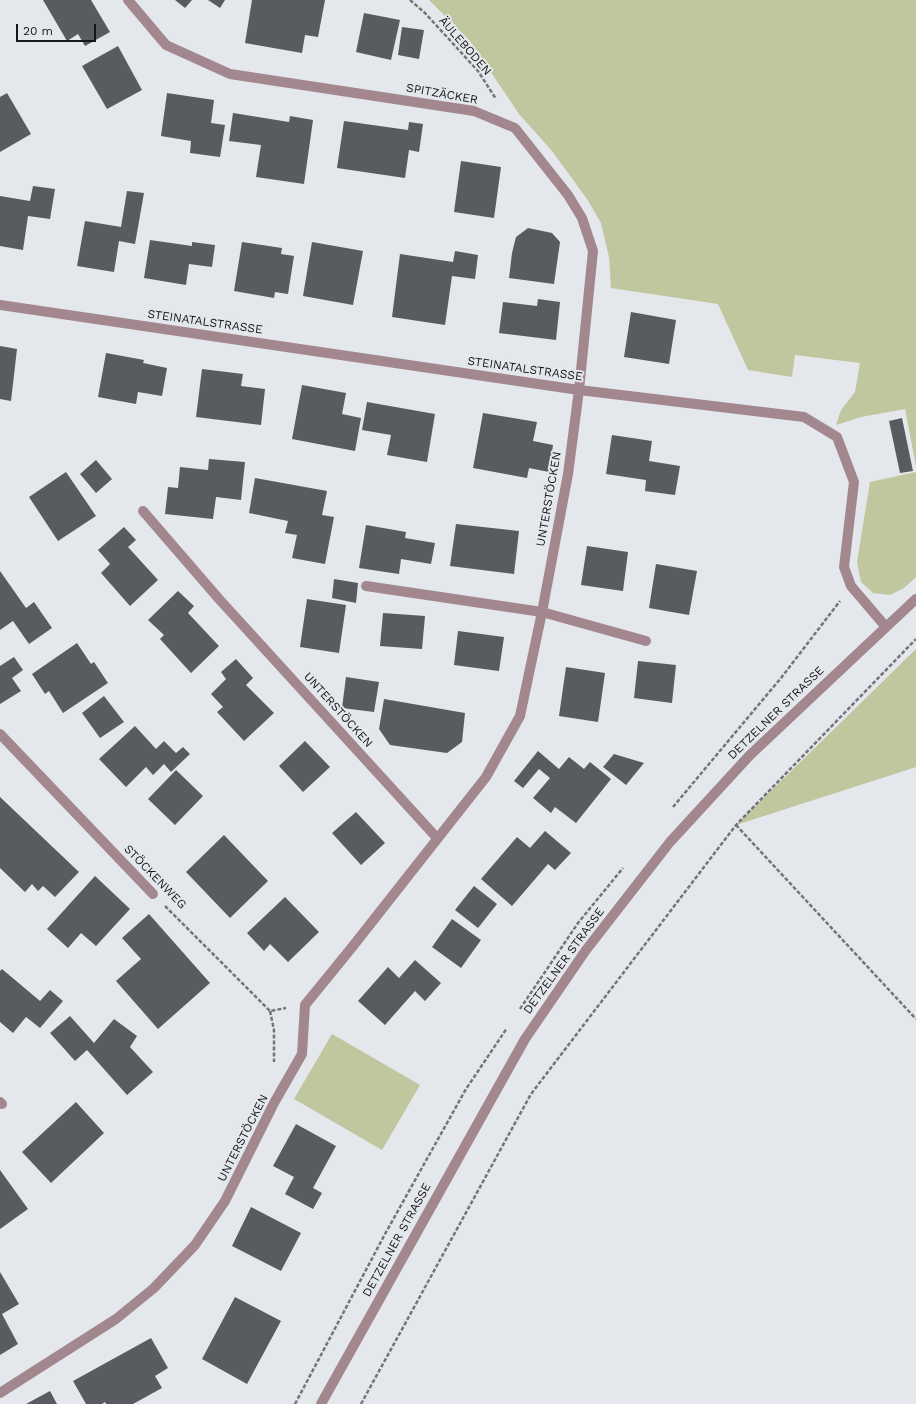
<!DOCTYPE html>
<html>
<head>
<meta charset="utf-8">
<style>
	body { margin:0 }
	#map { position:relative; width:916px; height:1404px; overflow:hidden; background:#e4e7ec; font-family:"Work Sans",sans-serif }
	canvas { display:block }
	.scale { position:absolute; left:16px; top:24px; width:80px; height:18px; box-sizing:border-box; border:2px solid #161719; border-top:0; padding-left:5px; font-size:12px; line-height:14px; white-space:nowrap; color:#161719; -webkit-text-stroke:3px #e4e7ec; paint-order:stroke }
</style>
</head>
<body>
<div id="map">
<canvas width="916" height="1404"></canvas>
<div class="scale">20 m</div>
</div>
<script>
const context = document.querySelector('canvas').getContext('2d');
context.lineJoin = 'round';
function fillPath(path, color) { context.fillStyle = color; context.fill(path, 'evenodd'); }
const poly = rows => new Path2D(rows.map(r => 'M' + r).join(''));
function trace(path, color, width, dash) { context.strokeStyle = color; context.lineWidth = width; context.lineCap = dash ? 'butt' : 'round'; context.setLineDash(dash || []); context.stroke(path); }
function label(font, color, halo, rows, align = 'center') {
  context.font = font + ' "Work Sans",sans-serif'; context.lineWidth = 4; context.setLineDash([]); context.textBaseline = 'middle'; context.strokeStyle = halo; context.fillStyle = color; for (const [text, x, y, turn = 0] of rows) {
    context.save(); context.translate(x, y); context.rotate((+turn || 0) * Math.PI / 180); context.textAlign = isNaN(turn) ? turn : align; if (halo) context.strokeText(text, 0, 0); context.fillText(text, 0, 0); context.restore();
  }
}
fillPath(poly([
	[429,0,916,0,916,466,905,409,861,417,836,425,841,410,855,392,860,363,795,355,792,377,748,370,718,304,611,288,609,257,601,223,587,199,552,151,519,114,470,41],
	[916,472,916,577,904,588,890,595,873,593,861,582,857,562,870,482],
	[916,649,916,767,736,825],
	[332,1034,420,1085,382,1150,294,1099]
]), '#c0c69e');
fillPath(poly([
	[43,0,91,0,110,32,85,46,78,34,67,41],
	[175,0,192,0,185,8],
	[208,0,225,0,220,8],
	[252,0,325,0,318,37,305,35,302,53,245,43],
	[364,13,400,20,391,60,356,52],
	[402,27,424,30,419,59,398,55],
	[118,46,142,90,107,109,82,66],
	[7,93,31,134,0,152,0,97],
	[167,93,214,100,211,123,225,125,220,157,190,153,191,141,161,136],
	[233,113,289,122,290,116,313,120,304,184,256,177,261,145,229,141],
	[344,121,408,130,409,122,423,124,419,152,409,150,405,178,337,168],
	[461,161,501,167,494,218,454,212],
	[33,186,55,189,50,219,28,216,23,250,0,246,0,196,30,201],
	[127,191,144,193,135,244,119,241,114,272,77,266,85,221,121,227],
	[528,228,552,233,560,242,554,284,509,278,512,253,516,237],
	[150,240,192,246,192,242,215,245,212,267,189,264,186,285,144,278],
	[242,242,282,248,281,254,294,256,288,294,275,292,274,298,234,291],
	[312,242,363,251,353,305,303,296],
	[455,251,478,255,475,279,452,276,445,325,392,317,400,254,453,262],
	[538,299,560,302,556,340,499,333,503,302,537,306],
	[631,312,676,320,669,364,624,357],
	[0,346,17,349,11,401,0,399],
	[106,353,144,360,143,363,167,368,162,396,138,392,136,404,98,397],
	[202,369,243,374,241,386,265,389,261,425,196,417],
	[302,385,346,393,342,414,361,418,355,451,292,439],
	[367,402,435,414,427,462,387,455,391,435,362,430],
	[483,413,537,422,533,441,553,445,549,472,529,468,527,478,473,468],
	[902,418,913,471,900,473,889,421],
	[612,435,652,441,649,461,680,466,675,495,645,491,646,480,606,474],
	[209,459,245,462,241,500,216,497,213,519,165,514,168,487,178,488,180,467,208,470],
	[96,460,112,479,96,493,80,474],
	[66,472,96,516,58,541,29,497],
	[255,478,327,491,322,515,334,517,325,564,292,558,297,535,285,533,288,521,249,513],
	[456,524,519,531,514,574,450,566],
	[366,525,406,532,405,538,435,543,431,564,401,559,399,574,359,568],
	[124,527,136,540,128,547,158,580,130,606,101,573,110,564,98,550],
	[587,546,628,552,623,591,581,585],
	[656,564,697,571,689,615,649,608],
	[0,571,26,608,34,602,52,628,29,644,13,621,0,630],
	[334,579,358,583,356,603,332,598],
	[178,591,194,606,188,613,219,646,191,673,160,639,164,635,148,620],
	[307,599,346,605,339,653,300,647],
	[383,613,425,616,422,649,380,646],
	[458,631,504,637,499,671,454,665],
	[77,643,91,664,94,662,108,683,63,713,49,691,45,694,32,674],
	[14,657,23,670,12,678,21,691,0,704,0,666],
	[236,659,253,678,246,685,274,713,244,741,217,712,223,707,211,694,226,679,221,672],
	[638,661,676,665,672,703,634,698],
	[566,667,605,673,598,722,559,716],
	[346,677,379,682,374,712,342,708],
	[104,696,124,722,100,738,82,713],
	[384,699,465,713,462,742,447,753,390,745,379,729],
	[135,726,156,749,164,741,176,753,183,747,190,754,171,772,164,764,153,775,146,767,126,787,99,759],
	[305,741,330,767,303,792,279,766],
	[538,751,559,769,569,757,584,769,590,762,611,779,576,823,555,807,551,813,533,798,550,778,539,769,523,788,514,781],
	[614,754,644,763,626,785,603,767],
	[176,770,203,796,175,825,148,799],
	[0,797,79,872,55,897,43,886,38,891,32,884,25,892,0,868],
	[356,812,385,843,361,865,332,833],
	[545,831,571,853,555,870,548,864,512,906,481,879,517,837,530,848],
	[224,835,268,881,230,918,186,872],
	[95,876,130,909,96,946,81,933,68,948,47,929],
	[474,886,497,904,478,928,455,910],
	[285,897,319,932,288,962,270,944,264,951,247,933],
	[149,914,210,983,158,1029,116,981,141,959,122,938],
	[452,919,481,940,461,968,432,947],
	[415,960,441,983,425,1001,415,991,385,1025,358,1001,388,967,399,978],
	[2,969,40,1001,50,990,63,1001,40,1028,26,1017,13,1033,0,1022,0,971],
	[70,1016,94,1043,114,1019,137,1036,130,1047,153,1072,127,1095,87,1050,75,1061,50,1033],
	[76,1102,104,1133,51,1183,22,1152],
	[296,1124,336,1146,313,1188,322,1193,313,1209,285,1194,294,1177,273,1166],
	[0,1170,28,1209,0,1229],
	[251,1207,301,1233,281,1271,232,1246],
	[0,1272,19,1304,2,1314,18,1344,0,1355],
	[235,1297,281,1321,247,1384,202,1359],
	[151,1338,168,1368,155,1376,162,1388,133,1404,106,1404,105,1402,102,1404,86,1404,73,1381],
	[50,1391,57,1404,26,1404]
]), '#585b5f');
trace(poly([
	[410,0,425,13,478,71,496,99],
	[673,807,781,678,840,601],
	[736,825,916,1019],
	[165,906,270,1011,286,1008],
	[520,1009,578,923,623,868],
	[270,1011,274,1030,274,1062],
	[295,1404,385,1234,466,1089,507,1028],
	[361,1404,531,1094,736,825,916,639]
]), '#737578', 2.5, [4, 2]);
trace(poly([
	[0,305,579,390,804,417,837,437,854,482,844,567,851,586,886,627],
	[143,511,219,599,437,838],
	[366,586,542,612,646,641],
	[0,734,153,894],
	[0,1102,2,1104],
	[0,1393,116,1319,154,1288,195,1245,225,1201,274,1103,302,1054,305,1005,353,946,486,777,520,716,542,612,568,474,579,390,593,251,582,218,568,195,515,128,474,111,230,74,166,45,128,0],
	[321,1404,525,1039,586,950,670,842,750,755,916,599]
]), '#a2888e', 10);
label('12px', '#161719', '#e4e7ec', [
	["ÄULEBODEN",465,46,49],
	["SPITZÄCKER",442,94,10],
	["STEINATALSTRASSE",205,322,8],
	["STEINATALSTRASSE",525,369,8],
	["UNTERSTÖCKEN",549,499,-80],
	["UNTERSTÖCKEN",338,710,48],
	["DETZELNER STRASSE",776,713,-44],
	["STÖCKENWEG",155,877,46],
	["DETZELNER STRASSE",564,961,-54],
	["UNTERSTÖCKEN",243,1138,-63],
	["DETZELNER STRASSE",397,1240,-61]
]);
</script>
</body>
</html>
